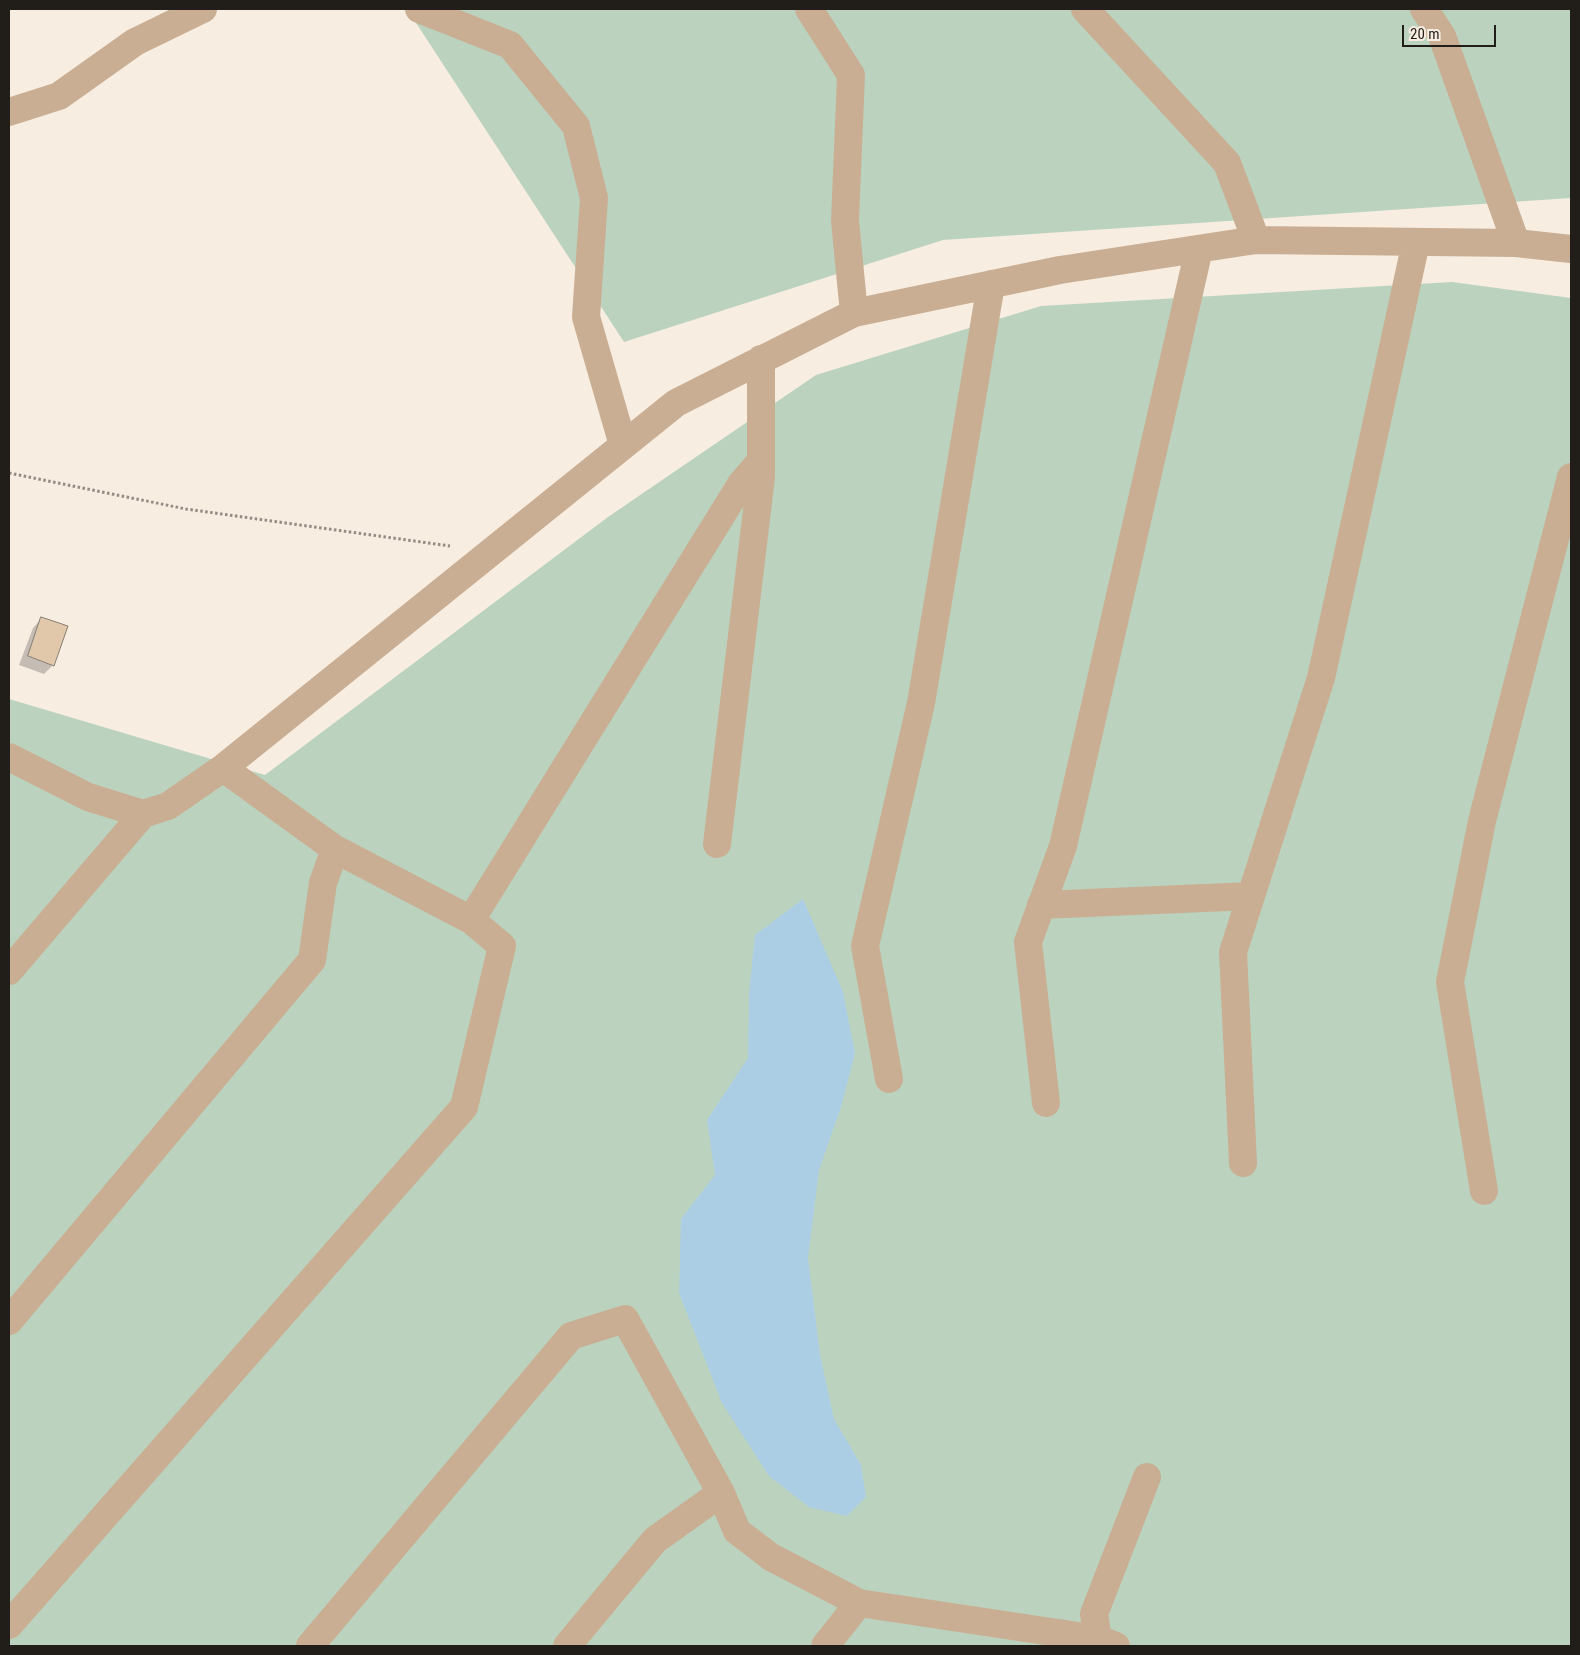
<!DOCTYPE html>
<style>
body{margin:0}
#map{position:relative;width:1580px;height:1655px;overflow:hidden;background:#f7ede1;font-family:"Roboto Condensed",sans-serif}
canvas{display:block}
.frame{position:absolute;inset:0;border:10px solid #211d19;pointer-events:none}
.scale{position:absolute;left:1402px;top:25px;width:94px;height:22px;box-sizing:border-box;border:2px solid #211d19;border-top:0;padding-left:6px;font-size:15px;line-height:18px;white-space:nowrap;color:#211d19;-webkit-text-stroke:4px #f7ede1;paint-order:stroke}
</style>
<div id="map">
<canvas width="1580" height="1655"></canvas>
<div class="frame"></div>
<div class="scale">20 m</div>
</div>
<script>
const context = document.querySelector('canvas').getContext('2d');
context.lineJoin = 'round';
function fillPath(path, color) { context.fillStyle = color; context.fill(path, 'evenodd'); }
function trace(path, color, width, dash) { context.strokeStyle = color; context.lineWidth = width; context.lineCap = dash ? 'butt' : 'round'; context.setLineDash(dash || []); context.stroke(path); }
fillPath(new Path2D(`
 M407,9H1571V198L943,240L624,342Z
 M1452,282L1571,298V1646H9V699L265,775L608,517L816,375L1041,306Z`), '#bbd3be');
fillPath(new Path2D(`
 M803,899L843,992L855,1053L841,1107L819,1170L808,1258L820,1355L834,1419L861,1465L866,1497L847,1516L809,1507L769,1476L722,1403L679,1293L681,1219L715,1175L707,1120L748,1058L749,993L755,935Z`), '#accee5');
fillPath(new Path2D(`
 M42,618L53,665L44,674L19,665L33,628Z`), '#0003');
const building = new Path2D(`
 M41,617L68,626L54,666L28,656Z`);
fillPath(building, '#e2c8ab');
trace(building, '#877e73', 1);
trace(new Path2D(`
 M9,473L186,509L450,546`), '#938c84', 3, [2.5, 2.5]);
trace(new Path2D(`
 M419,9L510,45L576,126L594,198L586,317L623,445
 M809,9L851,75L845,221L854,313
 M1085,9L1227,163L1256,240
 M1424,9L1442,36L1516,243
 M9,112L59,96L135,42L203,9
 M9,757L88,797L143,814L168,806L223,768L676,403L854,313L1060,270L1256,240L1516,243L1571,249
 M717,844L761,477V359
 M1041,905L1251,896
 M471,920L741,484L761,461
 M9,971L143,814
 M889,1079L865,946L921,703L991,284
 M1046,1103L1028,942L1063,846L1199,249
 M1243,1163L1233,952L1321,678L1416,242
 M1484,1191L1450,982L1482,821L1571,477
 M9,1321L312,960L323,883L335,849L223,768
 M9,1625L464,1107L502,946L471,920L335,849
 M310,1646L571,1336L625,1319L721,1493L737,1531L771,1557L859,1603L1098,1639L1116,1646
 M567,1646L655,1540L721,1493
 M825,1646L859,1603
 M1092,1646L1098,1639L1094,1614L1147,1477`), '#c9ae93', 28);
</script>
